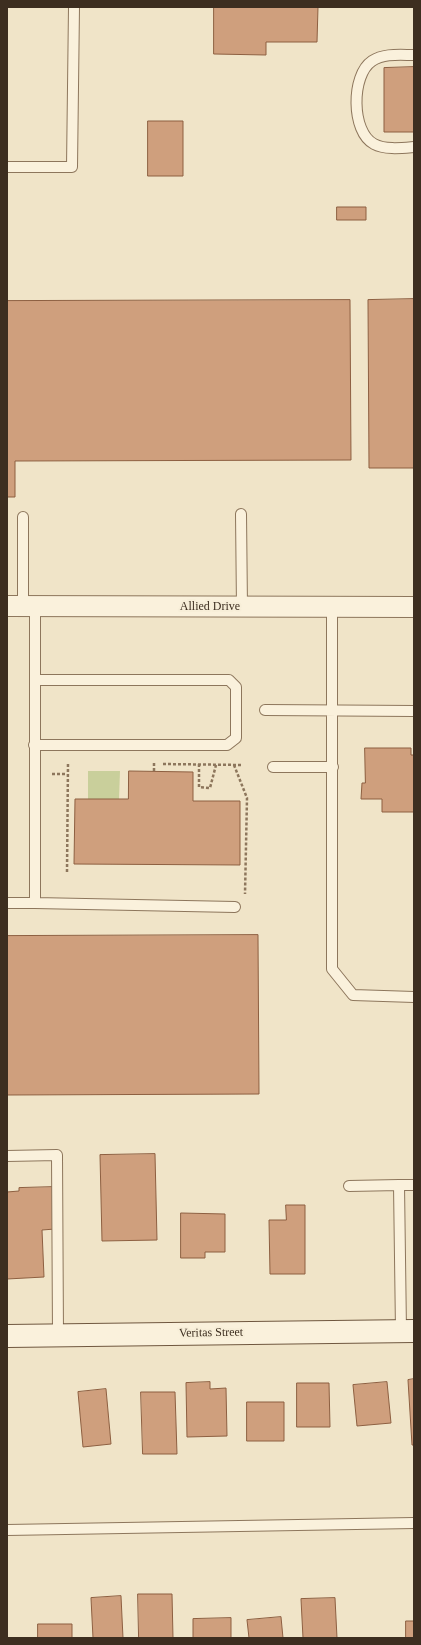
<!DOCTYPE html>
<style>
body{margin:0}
#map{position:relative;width:421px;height:1645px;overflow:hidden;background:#f0e4c8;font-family:Georgia,serif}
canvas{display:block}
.frame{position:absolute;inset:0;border:8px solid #3d2e20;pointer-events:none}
</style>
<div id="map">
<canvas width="421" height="1645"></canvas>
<div class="frame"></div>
</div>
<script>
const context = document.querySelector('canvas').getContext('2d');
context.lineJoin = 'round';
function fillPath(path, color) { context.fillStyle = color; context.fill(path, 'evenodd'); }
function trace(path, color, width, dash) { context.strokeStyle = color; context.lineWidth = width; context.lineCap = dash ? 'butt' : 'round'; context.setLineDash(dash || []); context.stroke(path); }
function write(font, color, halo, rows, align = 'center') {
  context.font = font + ' Georgia,serif'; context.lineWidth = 4; context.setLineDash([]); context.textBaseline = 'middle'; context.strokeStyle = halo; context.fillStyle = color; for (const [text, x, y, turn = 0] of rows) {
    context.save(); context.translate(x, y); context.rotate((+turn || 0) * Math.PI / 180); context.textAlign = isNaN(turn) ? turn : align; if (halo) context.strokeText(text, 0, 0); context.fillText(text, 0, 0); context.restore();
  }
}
fillPath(new Path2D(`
 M88,771H120L119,799H88Z`), '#c9cf9b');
const building = new Path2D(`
 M214,7H318L317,42H266V55L214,54Z
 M414,67V132H384V68Z
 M148,121H183V176H148Z
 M337,207H366V220H337Z
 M414,299V468H369L368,300Z
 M350,300L351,460L15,461V497H7V301Z
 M365,748H411V755H414V812H382V799H361L362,783H365Z
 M129,771L193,772V801H240V865L74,864L75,799H128Z
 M258,935L259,1094L7,1095V936Z
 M155,1154L157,1240L102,1241L100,1155Z
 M54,1187L55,1229L42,1230L44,1277L7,1279V1192L19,1191V1188Z
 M286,1205H305V1274H270L269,1220H286Z
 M181,1213L225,1214V1252H205V1258H181Z
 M414,1379V1445H412L408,1380Z
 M210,1382V1389L226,1388L227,1436L187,1437L186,1383Z
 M387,1382L391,1423L357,1426L353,1385Z
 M297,1383H329L330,1427H297Z
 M106,1389L111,1444L83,1447L78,1392Z
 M141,1392H175L177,1454H143Z
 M247,1402H284V1441H247Z
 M138,1594H172L173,1638H139Z
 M121,1596L123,1638H93L91,1598Z
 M335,1598L337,1638H303L301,1599Z
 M281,1617L283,1638H249L247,1620Z
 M231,1618V1638H193V1619Z
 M406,1621H414V1638H406Z
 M38,1624H72V1638H38Z`);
fillPath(building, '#cf9f7d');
trace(building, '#8d5f41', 1);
const lane = new Path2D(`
 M414,55C400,55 384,53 372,61C351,75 351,132 374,144C385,150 402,148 414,147
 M7,167H72L74,7
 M241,514L242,608
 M23,606V517
 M35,606V903L235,907
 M332,607V969L353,995L414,997
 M265,710L414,711
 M34,745H227L236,738V687L229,680H35
 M273,767H333
 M7,903H35
 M7,1156L57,1155L58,1335
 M349,1186L399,1185
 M401,1331L399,1185H414
 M7,1530L414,1523`);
const street = new Path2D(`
 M7,606L414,607`);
const secondary = new Path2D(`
 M7,1336L414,1331`);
trace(lane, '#8d765c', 12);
trace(street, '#8d765c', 22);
trace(secondary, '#6f573f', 24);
trace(new Path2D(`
 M163,764L241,765
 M199,764V787L210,788L216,765
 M234,765L247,798L245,894
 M154,771V762
 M52,774H67
 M67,872L68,763`), '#8d765c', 2.5, [3, 2]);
trace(lane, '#faf1dc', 10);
trace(street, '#faf1dc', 20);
trace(secondary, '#faf1dc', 22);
write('12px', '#3d2e20', '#f7eed8', [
 ["Allied Drive",210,607],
 ["Veritas Street",211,1333,-1]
]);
</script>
